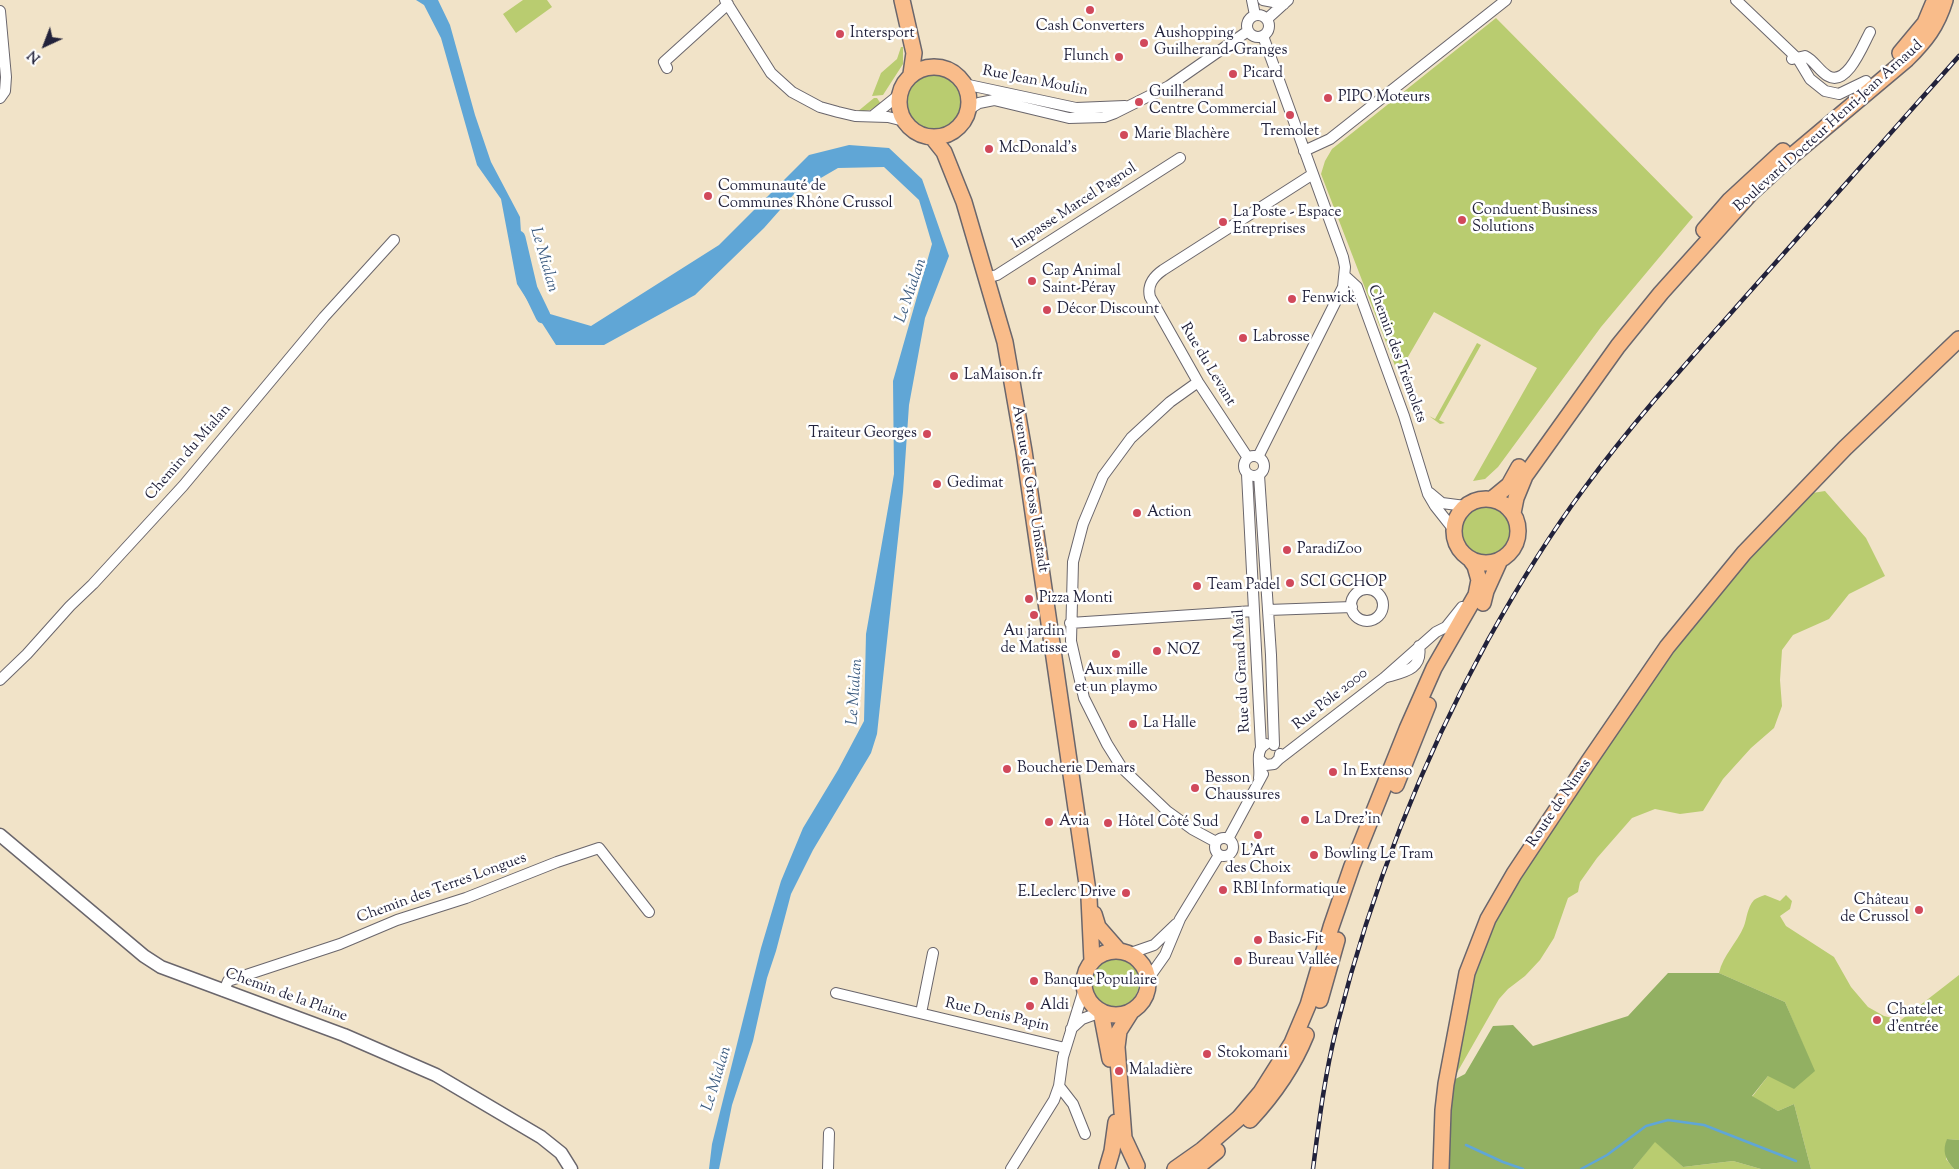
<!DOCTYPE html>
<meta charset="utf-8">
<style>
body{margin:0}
#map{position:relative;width:1959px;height:1169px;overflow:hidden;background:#f1e3c8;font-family:"Sorts Mill Goudy",serif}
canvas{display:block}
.north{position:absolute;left:20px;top:20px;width:50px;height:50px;-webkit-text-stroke:4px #fff;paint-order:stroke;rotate:223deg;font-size:14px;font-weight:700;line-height:20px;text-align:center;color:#22223b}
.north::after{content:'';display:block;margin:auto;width:18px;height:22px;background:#22223b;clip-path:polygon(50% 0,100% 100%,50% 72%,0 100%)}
</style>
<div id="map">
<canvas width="1959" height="1169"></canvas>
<div class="north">N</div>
</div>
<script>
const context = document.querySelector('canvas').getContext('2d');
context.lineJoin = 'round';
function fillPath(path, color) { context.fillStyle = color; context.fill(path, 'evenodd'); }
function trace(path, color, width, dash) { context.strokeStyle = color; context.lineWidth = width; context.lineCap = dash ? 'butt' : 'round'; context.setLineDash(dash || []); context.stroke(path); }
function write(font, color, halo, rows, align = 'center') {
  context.font = font + ' "Sorts Mill Goudy",serif'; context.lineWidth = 5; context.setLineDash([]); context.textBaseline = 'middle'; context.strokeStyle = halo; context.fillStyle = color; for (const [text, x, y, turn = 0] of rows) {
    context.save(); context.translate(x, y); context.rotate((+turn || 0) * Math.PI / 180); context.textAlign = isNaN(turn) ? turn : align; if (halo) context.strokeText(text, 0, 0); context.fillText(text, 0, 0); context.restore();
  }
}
fillPath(new Path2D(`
 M523,0H547L552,7L516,33L503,14Z
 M1496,18L1693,217L1601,327L1498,467L1485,479L1473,481L1537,368L1434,312L1405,362L1397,371L1321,174L1325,161L1332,149Z
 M901,47H903V64L883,95L872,96L881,73L897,59Z
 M905 101a29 29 0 1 1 58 0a29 29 0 1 1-58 0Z
 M874,98H877L881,104L870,110L857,112Z
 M1477,343L1481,345L1439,420L1445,423L1440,424L1429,416L1435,419Z
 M1825,491L1866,538L1885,576L1849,594L1829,619L1793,635L1782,650L1780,680L1782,706L1774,728L1751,748L1723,779L1703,811L1680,814L1655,809L1632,818L1597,858L1580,882L1578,892L1568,898L1554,938L1540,960L1525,976L1508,989L1499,999L1454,1078L1453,1040L1488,919L1667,647L1800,495Z
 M1461 532a25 25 0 1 1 50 0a25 25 0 1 1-50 0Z
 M1765,895L1780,901L1786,895L1792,901L1790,909L1780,916L1786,926L1834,957L1851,987L1868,1007L1884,1016L1901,1020L1959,975V1140L1947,1139L1946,1159L1954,1169H1811L1794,1104L1778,1111L1752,1097L1768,1076L1814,1071L1785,1002L1719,973C1723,955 1737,943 1744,926C1747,918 1747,908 1754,900C1757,898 1761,896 1765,895Z
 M1110,957C1119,956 1127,958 1133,966C1154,994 1114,1027 1096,996C1087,981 1095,964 1110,957Z
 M1655,1141L1683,1167L1733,1161L1761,1169H1633Z`), '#b9cc70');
fillPath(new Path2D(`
 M1668,973H1719L1785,1002L1815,1071L1794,1089L1768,1076L1752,1096L1778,1111L1794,1104L1811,1169H1761L1733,1161L1683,1167L1655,1142L1633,1169H1447L1446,1084L1465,1074L1493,1026L1513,1025L1533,1046L1628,1016Z
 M1947,1139L1959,1140V1169H1954C1945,1159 1942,1151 1947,1139Z`), '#92b062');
fillPath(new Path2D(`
 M416,0H438L450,25L475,115L491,162L520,217L523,265L532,294L550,314L591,326L719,245L809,155L849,145L889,148L922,179L949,256L925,318L909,405L903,492L877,734L871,753L813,850L791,894L776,951L767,978L753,1041L732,1105L719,1169H709L712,1144L761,948L781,881L803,828L838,770L864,721L866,634L894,474L893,381L932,244L919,200L884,167L838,168L795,193L764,228L695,295L604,345H556L517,284L501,199L477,165L441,38L424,5Z`), '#60a6d6');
trace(new Path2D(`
 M1466,1145L1503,1162L1523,1169
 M1581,1169L1607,1155L1646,1126L1668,1120L1704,1125L1796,1161`), '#60a6d6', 2.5);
trace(new Path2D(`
 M518,238L530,289L543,316`), '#60a6d6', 15);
const minor = new Path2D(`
 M725,0L771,73L792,92L820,107L838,112L855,116L888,117L904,121
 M1252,0L1255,15
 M1263,0L1284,4
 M1736,0L1798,59L1810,79L1825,91L1839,94L1866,81
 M0,11L6,77L5,91L0,98
 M1247 26a11 11 0 1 1 22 0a11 11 0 1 1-22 0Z
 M1267,19L1288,0
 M1792,59L1805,56C1814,60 1819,71 1828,76C1847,87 1863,45 1870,32
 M667,68L664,62L728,4
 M964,84L1076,108L1125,106
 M968,110L979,103L994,100L1069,118L1104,117L1115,113L1169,86L1248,31
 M874,115L899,95
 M1304,151L1330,139L1506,0
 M1345,276L1357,287L1404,416L1428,494L1435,506L1454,530
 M986,278L997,275L1180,158
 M1198,382L1170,402L1131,438L1103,476L1083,524L1073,562L1071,641L1084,698L1107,744L1122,768L1167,811L1192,829L1216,842
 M1244 466a10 10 0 1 1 20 0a10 10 0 1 1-20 0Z
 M1258,457L1343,287L1345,267L1343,257L1263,36
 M1248,458L1198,382L1150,297C1147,285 1153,277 1163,270L1313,174
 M1247,474L1261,747
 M1259,475L1271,655L1274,745
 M1430,493L1442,503L1465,506
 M1351 605a16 16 0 1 1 32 0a16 16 0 1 1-32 0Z
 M1268,610L1352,607
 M1070,623L1254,611
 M1387,677C1405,672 1423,669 1419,646
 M0,680L27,654L70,606L93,584L183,486L324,317L394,240
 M1279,759L1384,678L1436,632L1446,627L1462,607
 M1260,760L1266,765L1274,764L1279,759L1280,754
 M1259,778C1261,766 1254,750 1266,744
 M1215 847a9 9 0 1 1 18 0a9 9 0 1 1-18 0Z
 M1228,839L1263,774
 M1128,954L1154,945L1176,924
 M1148,979L1165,955L1180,919L1219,855
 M224,991L228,981L340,944L397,920L466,898L557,862L599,848L649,912
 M836,993L1065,1048
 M921,1013L933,953
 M1071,1029L1082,1019L1101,1012
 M1059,1086L1073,1104L1085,1134
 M828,1169L829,1133
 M1011,1169L1054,1100L1059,1086L1063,1057L1084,989`);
const tertiary = new Path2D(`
 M0,835L144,956L161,967L344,1035L436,1075L541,1137L561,1153L571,1169`);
const primary = new Path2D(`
 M902,0L914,53L911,74
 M1900,53L1925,23L1933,4
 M899 102a35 35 0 1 1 70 0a35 35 0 1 1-70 0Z
 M932,137L944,152L964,202L1005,342L1024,451L1089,898L1092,961
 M1704,230L1730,200L1783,151
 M1492,499L1509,485L1519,467
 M1454 531a32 32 0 1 1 64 0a32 32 0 1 1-64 0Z
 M1513,513L1516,498L1525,476L1618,346L1661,293L1750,194L1788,159L1907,59C1926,40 1937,26 1945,0
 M1483,603L1486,591L1500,560
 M1396,785L1428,705
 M1094,914L1098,927L1119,951
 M1084 983a32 32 0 1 1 64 0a32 32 0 1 1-64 0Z
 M1320,1000L1337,940
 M1101,1012L1110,1059
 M1131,1012L1119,1031L1117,1047L1124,1138L1137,1166
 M1250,1120C1274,1094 1293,1067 1306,1035
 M1107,1168L1112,1151L1116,1122
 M1175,1169L1202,1150L1239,1118L1261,1092L1292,1043L1308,1005L1331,927L1352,866L1407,729L1434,668L1476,595L1479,580L1475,566L1470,559
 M1195,1169L1217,1151
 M1441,1169L1443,1110L1446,1084L1467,973L1488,919L1514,874L1589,761L1667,647L1744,553L1845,448L1959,339`);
trace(minor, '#6a666c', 12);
trace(tertiary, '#6a666c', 15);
trace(primary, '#6a666c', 18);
trace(minor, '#fff', 10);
trace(tertiary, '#fff', 12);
trace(primary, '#f9bc8a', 15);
const rail = new Path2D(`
 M1313,1169C1319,1121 1325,1073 1337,1026C1371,891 1421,762 1488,640C1517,588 1548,537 1583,490C1638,415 1701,347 1762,278C1828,204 1893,130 1959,56`);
trace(rail, '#22223b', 4.5);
trace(rail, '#fff', 2.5, [8]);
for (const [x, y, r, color] of [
 [1090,10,5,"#d1495b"],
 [840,34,5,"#d1495b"],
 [1144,43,5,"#d1495b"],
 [1119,57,5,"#d1495b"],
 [1233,74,5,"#d1495b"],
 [1328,98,5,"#d1495b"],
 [1139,102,5,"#d1495b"],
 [1290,115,5,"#d1495b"],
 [1124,135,5,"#d1495b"],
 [989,149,5,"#d1495b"],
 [708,196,5,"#d1495b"],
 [1462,220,5,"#d1495b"],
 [1223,222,5,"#d1495b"],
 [1032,281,5,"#d1495b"],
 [1292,299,5,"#d1495b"],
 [1047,310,5,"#d1495b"],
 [1243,338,5,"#d1495b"],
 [954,376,5,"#d1495b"],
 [927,434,5,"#d1495b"],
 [937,484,5,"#d1495b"],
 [1137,513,5,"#d1495b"],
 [1287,550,5,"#d1495b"],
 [1290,583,5,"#d1495b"],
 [1197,586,5,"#d1495b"],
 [1029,599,5,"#d1495b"],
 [1034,615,5,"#d1495b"],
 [1157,651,5,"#d1495b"],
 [1116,654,5,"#d1495b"],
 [1133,724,5,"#d1495b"],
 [1007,769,5,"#d1495b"],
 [1333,772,5,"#d1495b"],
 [1195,788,5,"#d1495b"],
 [1305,820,5,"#d1495b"],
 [1049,822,5,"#d1495b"],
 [1108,823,5,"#d1495b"],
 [1258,835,5,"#d1495b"],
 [1314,855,5,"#d1495b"],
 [1223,890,5,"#d1495b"],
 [1126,893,5,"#d1495b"],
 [1919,910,5,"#d1495b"],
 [1258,940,5,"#d1495b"],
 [1238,961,5,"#d1495b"],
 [1034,981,5,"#d1495b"],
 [1030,1006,5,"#d1495b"],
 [1877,1020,5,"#d1495b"],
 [1207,1054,5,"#d1495b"],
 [1119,1071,5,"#d1495b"]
]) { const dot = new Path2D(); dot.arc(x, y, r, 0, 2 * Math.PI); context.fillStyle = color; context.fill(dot); trace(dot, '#fff', 2); }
write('15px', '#22223b', '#fff', [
 ["Cash Converters",1090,27,"center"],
 ["Intersport",850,34],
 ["Aushopping",1154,34],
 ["Guilherand-Granges",1154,51],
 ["Flunch",1109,57,"right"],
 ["Picard",1243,74],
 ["Guilherand",1149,93],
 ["Centre Commercial",1149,110],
 ["PIPO Moteurs",1338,98],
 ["Tremolet",1290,132,"center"],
 ["Marie Blachère",1134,135],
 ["McDonald's",999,149],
 ["Communauté de",718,187],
 ["Communes Rhône Crussol",718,204],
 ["Conduent Business",1472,211],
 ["Solutions",1472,228],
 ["La Poste - Espace",1233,213],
 ["Entreprises",1233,230],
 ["Cap Animal",1042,272],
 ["Saint-Péray",1042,289],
 ["Fenwick",1302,299],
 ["Décor Discount",1057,310],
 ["Labrosse",1253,338],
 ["LaMaison.fr",964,376],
 ["Traiteur Georges",917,434,"right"],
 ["Gedimat",947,484],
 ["Action",1147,513],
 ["ParadiZoo",1297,550],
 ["SCI GCHOP",1300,583],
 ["Team Padel",1207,586],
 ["Pizza Monti",1039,599],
 ["Au jardin",1034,632,"center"],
 ["de Matisse",1034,649,"center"],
 ["NOZ",1167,651],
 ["Aux mille",1116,671,"center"],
 ["et un playmo",1116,688,"center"],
 ["La Halle",1143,724],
 ["Boucherie Demars",1017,769],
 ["In Extenso",1343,772],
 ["Besson",1205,779],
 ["Chaussures",1205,796],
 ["La Drez'in",1315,820],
 ["Avia",1059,822],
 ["Hôtel Côté Sud",1118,823],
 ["L'Art",1258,852,"center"],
 ["des Choix",1258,869,"center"],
 ["Bowling Le Tram",1324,855],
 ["RBI Informatique",1233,890],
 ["E.Leclerc Drive",1116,893,"right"],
 ["Château",1909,901,"right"],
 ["de Crussol",1909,918,"right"],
 ["Basic-Fit",1268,940],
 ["Bureau Vallée",1248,961],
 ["Banque Populaire",1044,981],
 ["Aldi",1040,1006],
 ["Chatelet",1887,1011],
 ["d'entrée",1887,1028],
 ["Stokomani",1217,1054],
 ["Maladière",1129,1071]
], 'left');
write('15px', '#22223b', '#fff', [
 ["Rue Jean Moulin",1035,82,11],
 ["Boulevard Docteur Henri-Jean Arnaud",1829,127,-42],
 ["Impasse Marcel Pagnol",1075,207,-33],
 ["Chemin des Trémolets",1396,354,70],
 ["Rue du Levant",1207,365,59],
 ["Chemin du Mialan",189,453,-49],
 ["Avenue de Gross Umstadt",1029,489,81],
 ["Rue du Grand Mail",1243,671,-93],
 ["Rue Pôle 2000",1331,700,-38],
 ["Route de Nîmes",1560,804,-56],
 ["Chemin des Terres Longues",442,889,-20],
 ["Chemin de la Plaine",286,996,20],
 ["Rue Denis Papin",997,1016,13]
]);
write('italic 16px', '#3e5d81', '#fff', [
 ["Le Mialan",543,260,74],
 ["Le Mialan",912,291,-71],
 ["Le Mialan",856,692,-86],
 ["Le Mialan",718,1079,-73]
]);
</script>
